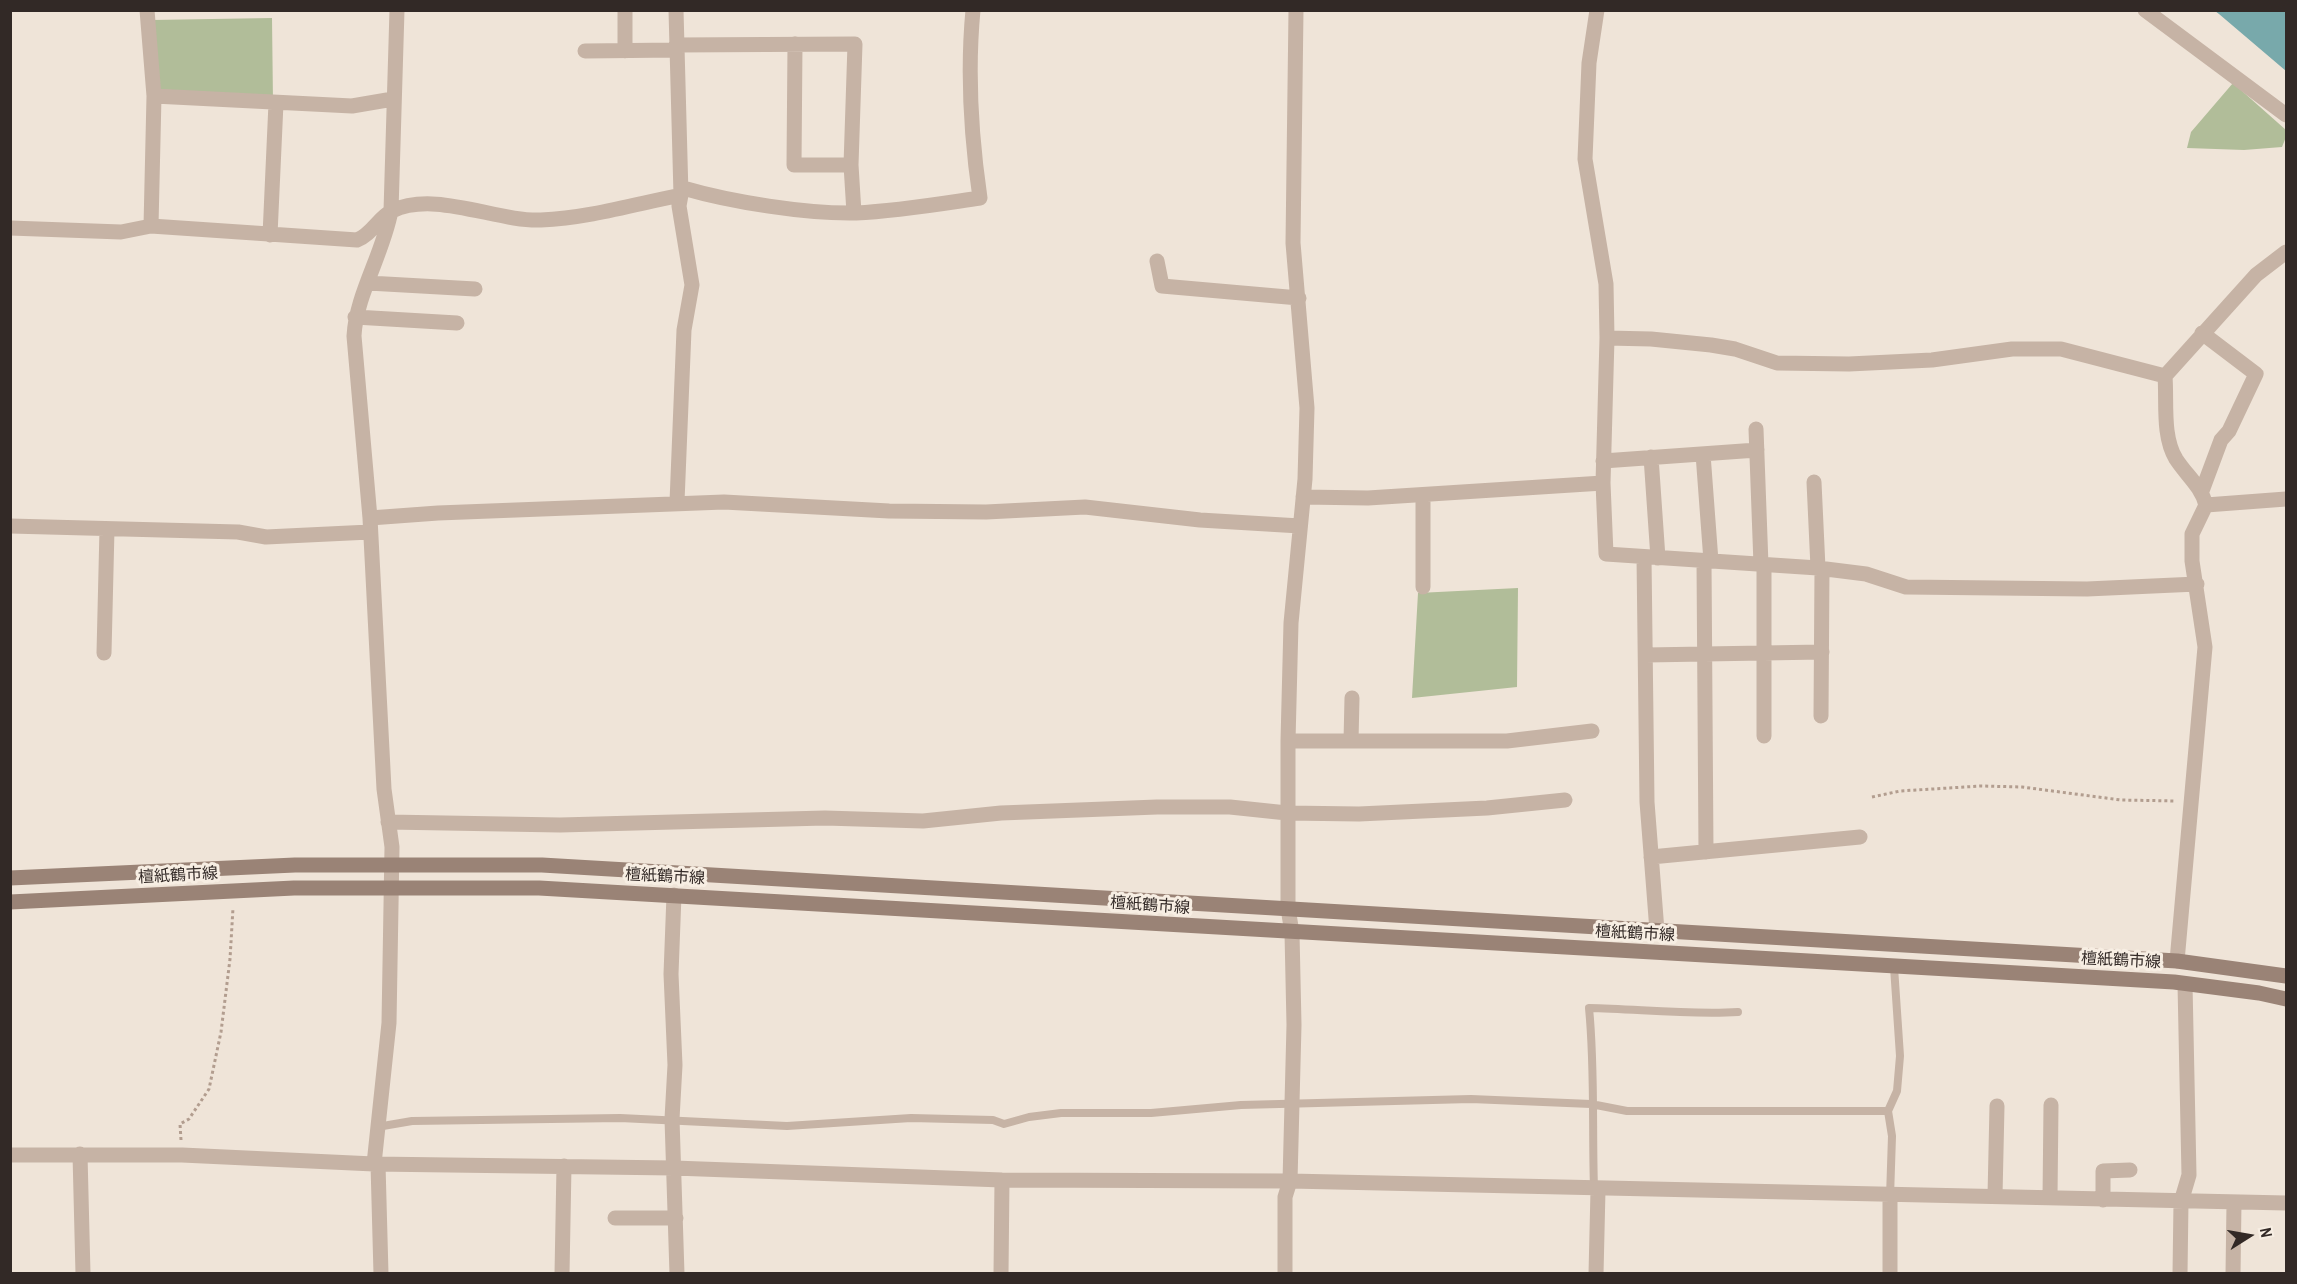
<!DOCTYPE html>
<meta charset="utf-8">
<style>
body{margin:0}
#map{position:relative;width:2297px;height:1284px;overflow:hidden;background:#efe4d8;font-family:"Archivo Narrow",sans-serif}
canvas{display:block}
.frame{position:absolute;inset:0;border:12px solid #322926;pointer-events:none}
.north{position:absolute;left:2219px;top:1206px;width:60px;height:60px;-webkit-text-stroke:4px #f7eee3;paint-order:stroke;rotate:79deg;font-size:16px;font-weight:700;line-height:24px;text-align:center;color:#322926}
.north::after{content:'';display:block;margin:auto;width:21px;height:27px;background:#322926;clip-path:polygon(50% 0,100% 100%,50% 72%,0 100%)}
</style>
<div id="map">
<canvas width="2297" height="1284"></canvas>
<div class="frame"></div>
<div class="north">N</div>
</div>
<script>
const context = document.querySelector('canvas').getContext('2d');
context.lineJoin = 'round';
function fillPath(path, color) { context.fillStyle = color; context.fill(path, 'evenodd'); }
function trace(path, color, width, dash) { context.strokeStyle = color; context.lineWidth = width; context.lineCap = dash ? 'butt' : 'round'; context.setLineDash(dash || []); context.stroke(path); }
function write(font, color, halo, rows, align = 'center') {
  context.font = font + ' "Archivo Narrow","Noto Sans JP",sans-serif'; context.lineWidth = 6; context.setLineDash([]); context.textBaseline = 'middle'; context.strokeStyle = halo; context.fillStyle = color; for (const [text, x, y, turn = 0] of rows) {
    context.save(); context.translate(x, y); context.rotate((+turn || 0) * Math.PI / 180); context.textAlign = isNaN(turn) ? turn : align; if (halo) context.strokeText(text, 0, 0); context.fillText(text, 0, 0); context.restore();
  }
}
fillPath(new Path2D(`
 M272,18L273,103L162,94L157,88L152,20Z
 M2233,83L2286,130V137L2282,147L2244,150L2187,148L2191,132Z
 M1518,588L1517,687L1412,698L1418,593Z`), '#b1bd99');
fillPath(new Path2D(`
 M2215,11H2286V71L2219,14Z`), '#78a9ab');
trace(new Path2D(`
 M1872,797L1900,791L1981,786L2022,787L2121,800L2176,801
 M181,1140L180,1124L189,1119L209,1089L221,1032L230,959L233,908`), '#b29d8f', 3, [3, 3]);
trace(new Path2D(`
 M377,1127L412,1121L620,1118L787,1126L911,1118L993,1120L1004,1124L1029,1117L1061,1113H1151L1241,1105L1471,1099L1591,1104L1627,1111H1888
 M1594,1188C1592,1128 1595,1068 1589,1008C1638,1009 1689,1015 1738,1012
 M1890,1197L1892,1136L1888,1111L1897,1091L1900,1056L1894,967`), '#c6b3a5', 8);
trace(new Path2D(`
 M147,10L154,96L352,106L393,99
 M625,10V51
 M2145,10L2286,115
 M795,44L794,165H851
 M676,45L855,44L851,165L854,213
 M585,51L676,50
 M683,188C731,202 806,214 856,213C898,211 939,204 980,198C971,136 967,73 973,10
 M151,226L154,96
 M10,228L121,232L151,226L357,240C372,234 378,218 392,211C435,190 497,222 541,220C588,218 636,204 681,195L676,10
 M270,235L276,103
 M1157,261L1162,286L1299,298
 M368,283L475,289
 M355,317L457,323
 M2202,333L2256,374L2229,431L2221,440L2202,491
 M1607,338L1651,339L1711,345L1735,349L1777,363L1849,364L1932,360L2012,349H2061L2165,376
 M1756,429L1761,565
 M1703,454L1711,561
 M1651,457L1658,558
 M1603,461L1757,450
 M1814,482L1818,568
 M1603,483L1606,554L1818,568L1866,574L1906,587L2087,589L2197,584
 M1303,497L1368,498L1603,483L1607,338L1606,284L1585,159L1589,63L1597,10
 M677,502L684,330L692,285L679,206L681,195
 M2206,505L2286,499
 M370,518L438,513L724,502L889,511L986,512L1085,507L1200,520L1300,526
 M10,526L238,532L266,537L370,532
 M1644,557L1647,802L1657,931
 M1704,561L1706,852
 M1764,565V736
 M1423,587V495
 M104,653L107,529
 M1646,655L1822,652
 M1821,716L1822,569
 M1288,741H1507L1592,731
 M1351,741L1352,698
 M388,822L560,825L825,818L923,821L1001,813L1157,807H1230L1287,813L1359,814L1487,808L1565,800
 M1651,857L1860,837
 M674,895L671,974L675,1065L672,1119L677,1274
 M2177,961L2205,647L2192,561V534L2206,505C2201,486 2187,476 2176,459C2162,436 2167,402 2165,376L2256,275L2286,252
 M80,1154L83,1274
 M10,1155H182L374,1164L674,1168L1002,1180L1290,1181L2286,1203
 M374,1164L389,1023L392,847L384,789L370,518L354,336C356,295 383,254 391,211L397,10
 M378,1164L381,1274
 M1995,1196L1997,1106
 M2050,1198L2051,1105
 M2103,1200V1171L2130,1170
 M615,1218H676
 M562,1274L564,1166
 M1001,1274L1002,1180
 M1285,1274V1197L1290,1181L1294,1025L1292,933L1288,908V741L1291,623L1305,479L1307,408L1293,243L1296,10
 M1596,1274L1598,1190
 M1890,1274V1197
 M2180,1274L2181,1202L2189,1175L2185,984
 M2233,1274L2234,1203`), '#c6b3a5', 15);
trace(new Path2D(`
 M10,878L295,865H542L2177,961L2286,976
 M10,902L294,888H539L2174,982L2259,993L2286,999`), '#9a8376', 15);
write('16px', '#322926', '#f7eee3', [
 ["檀紙鶴市線",178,876,-3],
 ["檀紙鶴市線",665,877,3],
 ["檀紙鶴市線",1150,906,4],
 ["檀紙鶴市線",1635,934,3],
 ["檀紙鶴市線",2121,961,3]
]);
</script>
